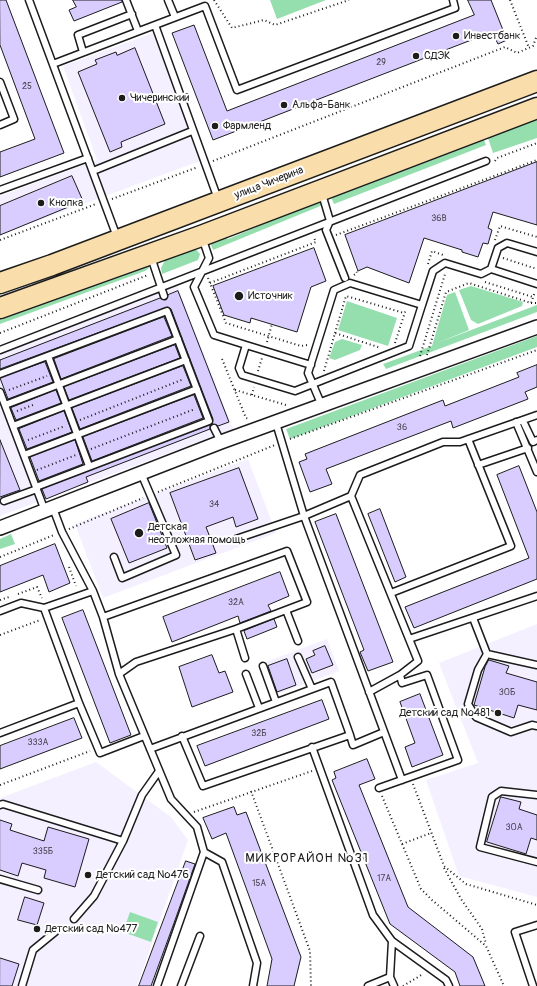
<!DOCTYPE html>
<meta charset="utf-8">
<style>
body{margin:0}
canvas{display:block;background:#fff}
</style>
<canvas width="537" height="986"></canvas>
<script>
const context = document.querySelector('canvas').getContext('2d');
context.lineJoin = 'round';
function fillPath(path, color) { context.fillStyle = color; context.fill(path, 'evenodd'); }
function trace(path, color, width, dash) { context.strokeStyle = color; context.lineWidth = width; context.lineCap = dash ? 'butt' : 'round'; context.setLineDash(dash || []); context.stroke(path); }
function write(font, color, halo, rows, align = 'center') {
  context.font = font + ' Pangolin,sans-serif'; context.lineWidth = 4; context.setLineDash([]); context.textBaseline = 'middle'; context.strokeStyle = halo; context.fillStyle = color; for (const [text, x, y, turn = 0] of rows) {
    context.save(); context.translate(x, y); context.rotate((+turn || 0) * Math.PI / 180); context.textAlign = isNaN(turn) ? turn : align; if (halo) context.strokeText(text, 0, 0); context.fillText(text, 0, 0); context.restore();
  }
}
fillPath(new Path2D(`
 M153,33L200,161L0,235V196L97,160L63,66Z
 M176,282L233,429L0,516V348Z
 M248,459L276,533L103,598L75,524Z
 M537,624V897L459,876L426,780L478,763L439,663Z
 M327,639L339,671L272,696L260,664Z
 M96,762L171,817L188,840L137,986H0V798Z`), '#f4f0ff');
fillPath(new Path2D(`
 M270,0H326L277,19Z
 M537,113V138L493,153L486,132Z
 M484,140L486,145L334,204L331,197L341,192L342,194Z
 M320,200L322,205L318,207L213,250L211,245L212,240L225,237L228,239Z
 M195,248L200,254L198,260L162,274L161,268L165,260Z
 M148,265L149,268L145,271L0,324V314Z
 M471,286L523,302L522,306L478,324L471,320L459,290Z
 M455,292L469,330L437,343L537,305V312L386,369L383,364L432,346L447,295Z
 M347,301L397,318L388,346L338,330Z
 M537,336V347L290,439L286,429Z
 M342,339L362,345L360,350L335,360L329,358L335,342Z
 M11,534L15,544L0,549V539Z
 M130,912L158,922L151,942L123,932Z`), '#95dfaf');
const building = new Path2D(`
 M0,0H6L64,153L0,177V152L35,139L0,45Z
 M73,0H122V2L74,21L69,10L76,7Z
 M468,0H491L507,40L498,44L492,32L213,140L172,33L194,25L227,111L474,15Z
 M135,48L165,124L121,142L122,147L110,152L78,72L97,64L95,60L116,52L117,55Z
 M537,162V225L493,212L488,228L492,230L488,244L483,243L478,257L462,252V250L424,238L409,283L367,267L358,271L345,235Z
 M72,176L83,201L0,235V206Z
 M314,248L326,281L311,287L297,332L251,318L250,323L224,315L213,286Z
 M178,291L229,422L218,426L212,424L213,419L201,388L171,309L168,307L0,369V360L160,298L166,300L168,295Z
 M164,317L172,336L61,379L54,359Z
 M175,345L180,358L69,400L64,387Z
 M45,362L53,382L8,399L0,378Z
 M537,365V387L525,392L528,399L453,428L451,421L326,469L332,484L310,492L299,462L307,459L305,454L443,400L445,406L519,377L517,373Z
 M183,366L191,386L80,429L72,408Z
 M56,390L61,403L16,420L11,408Z
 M194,395L203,418L92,461L83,437Z
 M64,411L72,432L27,449L19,429Z
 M210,425V429L86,477L88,482L46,499L42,489Z
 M0,440L20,490L0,497Z
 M75,440L83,464L39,481L30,457Z
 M519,466L537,512V579L414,628L405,607L529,558L497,475Z
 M239,468L258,519L236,527L233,517L206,527L216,553L195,560L170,493Z
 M149,503L167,548L129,563L111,519Z
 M380,509L406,577L395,582L368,514Z
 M336,514L393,662L368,671L360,652L364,650L315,522Z
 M55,544L70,583L49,592L43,575L0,592V566Z
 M280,572L289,596L268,605L271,611L240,623L238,616L172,642L163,617Z
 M83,610L131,735L110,743L62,618Z
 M274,619L277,627L247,639L244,631Z
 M325,646L333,665L312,673L306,659L315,655L313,651Z
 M212,655L219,673L225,671L233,692L192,707L179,667Z
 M287,659L296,685L277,692L268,666Z
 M489,660L509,666L506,673L537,682V710L518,705L514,718L474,705L485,667Z
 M420,694L443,755L412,767L405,747L415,743L400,702Z
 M322,700L329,719L205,766L197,746Z
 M74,718L82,738L0,769V746Z
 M367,759L375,779L359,785L408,907L473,957L485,986H460L455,972L390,924L332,780L336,778L334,772Z
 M501,797L521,802L519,809L537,815V840L531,838L526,854L487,842Z
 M234,807L237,815L246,812L301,957L294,986H267L272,959L226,833L212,839L203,818Z
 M0,820L12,824L10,830L44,841L48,827L89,839L75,887L44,878L46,870L22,863L18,876L0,870Z
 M186,861L195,864L174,923L151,986H139Z
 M25,897L44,903L37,925L18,920Z
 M0,958L19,964L12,986H0Z`);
fillPath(building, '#d9ccfe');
trace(building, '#1c1c1c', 1);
const service = new Path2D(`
 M29,0L117,237
 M126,0L138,31
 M168,0L175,17
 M83,52L78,35L132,14
 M53,64L155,25
 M0,82L14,119L0,125
 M93,171L192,131
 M0,190L88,158
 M322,194L330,221L326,230L345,278
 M218,199L155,25L205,6L237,90L455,8L453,0
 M202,237L209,258L194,287L214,335L246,345
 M151,257L164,296
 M491,269L537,284
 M0,350L486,161
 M48,356L89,466
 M311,365L246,345L239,368L242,375L295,391L409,346L422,305
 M0,374L167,311L209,421L36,487
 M0,392L45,511
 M5,405L178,339
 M322,406L308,373L334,290L350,283L422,305L433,271L445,263L481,274L491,269L498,248L507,243L537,252
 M523,421L533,442L537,440
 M516,422L537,472
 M276,423L304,516L402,780
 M13,426L186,360
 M214,428L221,442
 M24,455L197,389
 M478,465L528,448
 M351,496L418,661L400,675L369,692
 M4,501L37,489
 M53,508L62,532L93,591L103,617L119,674L171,799L197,827L204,852L222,862L257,963L253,986
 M236,539L304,516L351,496L360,475L443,442H460L537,415
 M114,557L122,578L176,555L141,473
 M391,593L511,546L468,439
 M44,608L79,703L100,753L144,736
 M286,610L298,641
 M0,611L21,603L44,608L93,591
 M103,617L287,551L307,602L236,629L136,662L119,674
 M473,618L487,654
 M236,629L245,658
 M409,639L537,596
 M487,654L478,670L468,704L476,717L511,732L532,725L537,726
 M487,654L537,665
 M298,657L312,689
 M263,666L276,702
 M246,674L259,708
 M0,733L79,703
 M182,736L203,786L350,735L353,745L384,732
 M312,747L373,915L392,941L446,980L449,986
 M150,749L331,682L350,735
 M379,788L458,760L427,675L402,683L400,675
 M537,795L501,791L492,797L480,847L537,862
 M0,805L3,804L123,841L142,795L159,771
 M0,879L38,890
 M74,919L94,896L123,841
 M392,941L390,977L394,986
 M22,986L33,950L55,932
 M157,986L204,852
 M181,986L200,936
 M368,986L390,977
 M533,986L515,932L537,925`);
const minor = new Path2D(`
 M0,528L221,442L537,327`);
const primary = new Path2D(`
 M0,283L52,265L537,81
 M0,308L201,236L537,108`);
trace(service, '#1c1c1c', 9);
trace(minor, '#1c1c1c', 16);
trace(primary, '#1c1c1c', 23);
trace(new Path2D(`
 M214,0L232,28L264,20L275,25L349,0
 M510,0L529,48
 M213,161L505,47L517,53L533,46L537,35
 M495,161L497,158L537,143
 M112,199L198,167
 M336,235L537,160
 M0,240L96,204
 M495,240L500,226L537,237
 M503,258L537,269
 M428,264L432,251L443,255
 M354,275L357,273L356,269
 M208,278L226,323L301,346L307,345
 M485,282L533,297
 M210,283L316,242L314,238
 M531,303H537
 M0,333L148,275
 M335,333L346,296L404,313
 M267,342L272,324
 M395,343L406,309
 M427,355L446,292L469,283L531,303L535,292
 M420,356L445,274
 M222,359L246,418L249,419
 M258,371L262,358
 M324,371L335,333L381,348
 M9,390L47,376
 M235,390L286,405
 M252,395L254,387
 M17,411L33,405
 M80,420L184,379
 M290,439L537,350
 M28,440L65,426
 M91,449L195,409
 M37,470L76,455
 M158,492L275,445
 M69,529L143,498
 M0,557L54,535
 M69,567L76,586
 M18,594L37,587L42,598
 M0,600L9,597
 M0,635L40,620
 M413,784L444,866L466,884L537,905
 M0,785L90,751
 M251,791L310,951L311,986
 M382,796L421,889L432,900L486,946L504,986
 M194,812L312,771
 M402,844L431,833
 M444,868L461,899L482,929L486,944
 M403,986L423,974`), '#1c1c1c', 2, [1, 3]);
trace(service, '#fff', 6);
trace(minor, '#fff', 13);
trace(primary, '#f9deab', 20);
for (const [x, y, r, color] of [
 [456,36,4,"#1c1c1c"],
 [416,56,4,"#1c1c1c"],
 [122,98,4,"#1c1c1c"],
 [284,105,4,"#1c1c1c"],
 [215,126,4,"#1c1c1c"],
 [41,203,4,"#1c1c1c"],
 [239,296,5,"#1c1c1c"],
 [139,533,5,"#1c1c1c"],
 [498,713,4,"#1c1c1c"],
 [88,875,4,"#1c1c1c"],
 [37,929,4,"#1c1c1c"]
]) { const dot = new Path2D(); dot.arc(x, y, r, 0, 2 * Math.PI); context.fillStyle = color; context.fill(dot); trace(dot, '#fff', 1.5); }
write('9px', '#4b4854', null, [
 ["29",381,63],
 ["25",27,87],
 ["36В",439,219],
 ["36",402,428],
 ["34",214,505],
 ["32А",236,603],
 ["30Б",507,693],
 ["32Б",259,734],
 ["333А",38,743],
 ["30А",514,828],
 ["335Б",43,852],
 ["17А",384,879],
 ["15А",259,884]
]);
write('11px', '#1c1c1c', '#fff', [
 ["Инвестбанк",464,36],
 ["СДЭК",424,56],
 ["Чичеринский",130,98],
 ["Альфа-Банк",292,105],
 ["Фармленд",223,126],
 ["Кнопка",49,203],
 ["Источник",248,296],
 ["Детская",148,527],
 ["неотложная помощь",148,540],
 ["Детский сад №481",490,713,"right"],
 ["Детский сад №476",96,875],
 ["Детский сад №477",45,929]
], 'left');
write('11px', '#1c1c1c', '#fff', [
 ["улица Чичерина",269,183,-21]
]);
context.letterSpacing = '1px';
write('13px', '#1c1c1c', '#fff', [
 ["МИКРОРАЙОН №31",307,859]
]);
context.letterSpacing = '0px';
</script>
